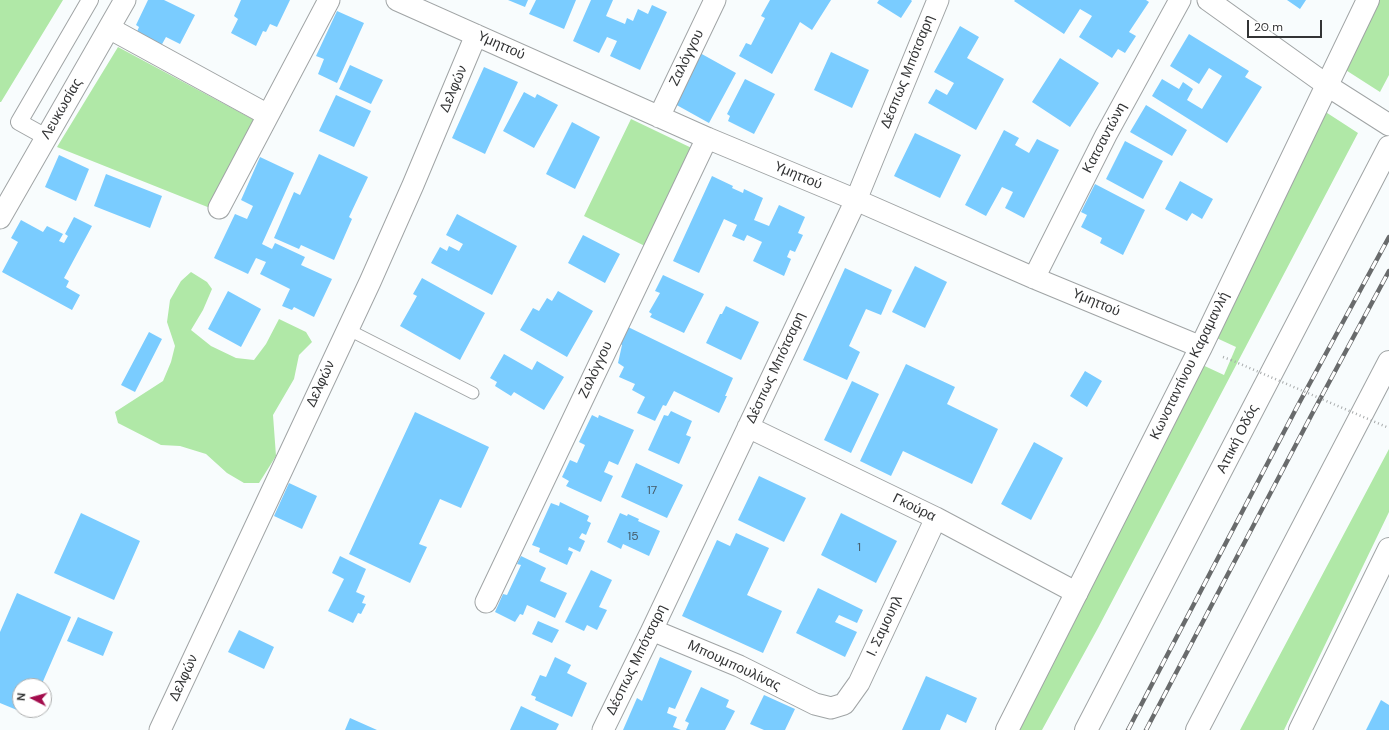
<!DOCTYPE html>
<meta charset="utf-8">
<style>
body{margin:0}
#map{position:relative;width:1389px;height:730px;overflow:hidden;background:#f8fcfd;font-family:"DM Sans",sans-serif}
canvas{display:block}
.north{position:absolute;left:12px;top:678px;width:40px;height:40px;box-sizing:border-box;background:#fff;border:1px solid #adaeae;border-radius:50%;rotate:276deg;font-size:11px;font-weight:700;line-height:16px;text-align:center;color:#333435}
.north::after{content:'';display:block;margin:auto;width:14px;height:18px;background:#a30c4c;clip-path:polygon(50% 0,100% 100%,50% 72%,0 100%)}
.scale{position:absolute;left:1247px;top:20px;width:75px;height:18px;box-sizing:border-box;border:2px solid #333435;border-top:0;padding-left:5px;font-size:12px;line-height:14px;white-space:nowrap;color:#333435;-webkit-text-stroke:3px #fff;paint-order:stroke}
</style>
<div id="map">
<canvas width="1389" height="730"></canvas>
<div class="north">N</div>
<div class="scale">20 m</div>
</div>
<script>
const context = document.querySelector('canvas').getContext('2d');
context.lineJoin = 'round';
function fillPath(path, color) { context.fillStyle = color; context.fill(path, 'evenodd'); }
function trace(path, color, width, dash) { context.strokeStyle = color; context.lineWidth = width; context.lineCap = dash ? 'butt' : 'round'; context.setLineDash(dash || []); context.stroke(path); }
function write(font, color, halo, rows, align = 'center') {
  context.font = font + ' "DM Sans",sans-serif'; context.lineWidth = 3; context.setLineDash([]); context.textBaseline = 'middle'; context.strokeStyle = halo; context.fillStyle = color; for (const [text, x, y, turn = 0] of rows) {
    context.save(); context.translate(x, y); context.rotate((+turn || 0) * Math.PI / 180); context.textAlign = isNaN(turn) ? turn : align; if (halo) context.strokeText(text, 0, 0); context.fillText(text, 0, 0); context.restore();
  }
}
fillPath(new Path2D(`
 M0,0H63L1,102H0Z
 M1375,0H1389V75L1380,92L1341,67Z
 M118,47L256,121L210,208L57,147Z
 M1321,109L1358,133L1098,628L1042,730H1011L1196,362L1224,375L1236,347L1210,335Z
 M631,119L700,152L653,250L584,216Z
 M191,272L207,282L212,289L203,310L191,330L211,346L236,358L254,360L266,344L279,319L306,332L312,342L299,355L294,379L273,415L276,456L259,483H244L227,473L206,454L180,446L161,445L118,423L115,412L163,381L171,362L175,346L167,322L170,300L181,281Z
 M1389,449V512L1284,730H1240Z`), '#b0e8a7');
fillPath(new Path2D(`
 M148,0H164L195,15L180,44L166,37L161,46L136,34L139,27L136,25Z
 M241,0H290L277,27L270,24L266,32L263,31L256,46L231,33L238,19L234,16Z
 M508,0H528L525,7Z
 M536,0H576L564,29L529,14Z
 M591,0H613L606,16L625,24L627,18L633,21L638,9L648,14L652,5L667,12L640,70L610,56L617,41L607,37L599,53L573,41Z
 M770,0H831L812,30L800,22L772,74L739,56L746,43L751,45L765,18L761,16Z
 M879,0H911L912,1L901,18L877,3Z
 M1015,0H1146L1149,2L1129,32L1136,36L1125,53L1118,49L1112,58L1079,37L1092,16L1080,9L1064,34L1014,1Z
 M1287,0H1306L1300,9Z
 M337,11L364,23L337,83L318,74L324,59L316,56Z
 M960,26L979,37L967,58L1004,79L976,130L928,103L936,89L947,95L954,83L934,72Z
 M1189,34L1249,71L1245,77L1262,87L1227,143L1152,96L1162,79L1179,89L1183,82L1193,89L1187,100L1202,109L1222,76L1209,68L1199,84L1170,66Z
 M831,52L869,70L852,108L814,90Z
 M700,53L736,73L709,123L673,103Z
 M1060,58L1099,83L1070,127L1032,102Z
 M350,65L383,80L371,104L339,89Z
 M484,67L518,82L485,154L452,138Z
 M745,79L775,94L754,134L728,121L730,116L727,114Z
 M524,92L535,98L537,94L558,105L534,148L503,131Z
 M336,95L371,111L354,147L319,131Z
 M1146,105L1187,130L1172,156L1130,132Z
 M572,122L600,137L575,189L546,174Z
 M1004,130L1019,138L1015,145L1029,153L1037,139L1059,150L1024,218L1005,208L1013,192L1002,187L986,216L965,205Z
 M915,133L961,155L940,198L894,176Z
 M1125,141L1163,161L1143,199L1106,179Z
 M319,154L368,177L349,217L352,219L334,260L301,245L299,249L274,238L294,192L300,195Z
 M59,155L89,169L76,201L45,187Z
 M260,157L294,173L262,244L272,249L275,243L305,257L301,265L332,279L314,317L294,307L292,310L282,306L290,289L260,274L266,262L256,258L248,274L214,258L235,214L247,219L253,206L241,200Z
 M106,174L162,196L150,228L94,206Z
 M712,176L733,186L732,188L743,193L744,189L763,198L754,220L769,226L779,205L805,217L798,233L803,235L795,252L790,250L787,257L791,259L784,276L753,261L762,242L747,235L744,241L732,236L737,225L724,219L699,273L673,261Z
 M1180,181L1213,199L1202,219L1192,213L1187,221L1165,209Z
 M1095,184L1145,210L1123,255L1100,243L1102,238L1081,227L1087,215L1081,212Z
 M457,214L517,246L492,295L431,263L440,247L447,251L449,246L459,251L463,244L446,235Z
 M74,217L92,226L64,278L69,281L66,287L80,295L72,310L2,272L18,242L11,238L21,220L43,232L47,226L63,234L59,241L64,243L68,236L65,234Z
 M583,235L620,254L605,283L568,263Z
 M915,266L947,282L925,328L892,312Z
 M845,268L892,290L881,315L866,309L849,346L860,352L847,380L803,360Z
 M663,275L704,294L684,333L650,317L652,314L649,312L660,293L655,291Z
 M422,278L485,313L460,360L400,326L417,296L413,294Z
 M228,291L261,309L241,347L208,329Z
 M558,291L593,311L567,357L520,330L533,308L539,311L547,298L552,301Z
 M726,306L759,322L741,360L706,343L720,314H722Z
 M626,326L733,378L725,396H727L719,413L674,391L666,406L663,405L655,421L637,413L645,397L632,390L635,384L619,377L624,367L618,363L622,345L618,343Z
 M149,332L162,339L135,392L121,385Z
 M504,354L532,370L537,361L564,377L544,410L514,392L511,396L495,386L497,382L490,378Z
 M906,364L955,387L947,404L998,429L972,484L903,451L891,476L860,461Z
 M1085,371L1102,381L1087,407L1070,396Z
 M852,381L879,394L851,453L824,440Z
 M671,411L692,421L686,435L691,437L679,464L648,450L664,415L668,416Z
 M415,412L489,447L461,508L440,499L419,544L427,547L410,583L349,554Z
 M592,415L598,418L599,415L634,430L618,465L609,461L604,472L613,476L601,502L566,486L569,481L562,477L570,460L577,463L585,445L579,442Z
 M1034,442L1063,458L1031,520L1001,504Z
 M636,463L683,485L667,518L621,497Z
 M759,476L806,498L784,542L738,520Z
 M289,483L317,496L302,529L274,516Z
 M560,502L589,516L587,521L591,523L586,535L582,533L579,538L585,541L580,552L569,547L568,550L573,552L567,565L539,552L540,548L532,545L551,503L559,506Z
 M81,513L140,541L114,600L54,573Z
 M620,513L627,516L628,514L639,519L638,521L660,531L649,556L623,544L621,549L607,542Z
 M841,513L897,541L876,583L821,555Z
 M736,533L769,548L747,595L782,611L763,653L682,616L717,540L730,546Z
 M340,556L366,569L356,592L365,596L362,603L366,604L361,614L358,613L353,623L328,611L344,579L332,573Z
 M521,556L546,568L540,581L567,593L555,618L527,605L523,615L520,614L515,622L495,612L503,594L507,595L521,565L517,564Z
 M591,570L612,580L599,607L607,610L597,630L587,625L584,631L565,622Z
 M818,588L863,610L857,623L839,615L835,622L857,632L845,657L796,633Z
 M17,593L71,617L41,686H20V710H31L29,715L0,703V632Z
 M78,617L113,632L103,656L67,641Z
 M538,621L559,630L552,643L532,634Z
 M239,630L274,647L264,669L228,652Z
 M555,657L571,665L567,673L587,683L572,717L535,700L536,697L531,695L540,675L546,677Z
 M660,657L692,671L675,709L669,707L667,713L677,717L673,727L681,730H623L637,698L642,701Z
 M926,676L977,698L966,723L947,714L940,730H902Z
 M701,687L729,700L726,707L735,711L725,730H686L689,723L685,721Z
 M764,695L795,709L785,730H764L750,724Z
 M1381,700L1389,705V730H1366Z
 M521,706L559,724L556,730H510Z
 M350,718L377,730H345Z`), '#7accff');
const service = new Path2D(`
 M347,329L473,393`);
const pedestrian = new Path2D(`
 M46,137L19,122L90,0`);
const minor = new Path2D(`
 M397,0L707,138L856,200L1034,278L1201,347
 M1208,0L1331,88L1389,125
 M109,28L268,115
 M659,117L715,0
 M219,208L329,0
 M0,218L125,0
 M1034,278L1106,135L1180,0
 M748,427L936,518L1077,593
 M486,602L707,138
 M652,630L739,666L815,704L831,708L844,704L859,683L936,518
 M160,730L370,282L413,185L476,35
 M603,730L652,630L856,200L938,0`);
const tertiary = new Path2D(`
 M1007,730L1201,347L1368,0
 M1300,730L1389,549`);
const motorway = new Path2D(`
 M1086,730L1389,147
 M1197,730L1389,362`);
trace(service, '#a0a4a5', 13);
trace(pedestrian, '#a0a4a5', 18);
trace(minor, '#a0a4a5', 23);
trace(tertiary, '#a0a4a5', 24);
trace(motorway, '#a0a4a5', 24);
trace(new Path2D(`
 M1223,357L1231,360`), '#a8abac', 2.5, [1, 3]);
trace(service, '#fff', 11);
trace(pedestrian, '#fff', 16);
trace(minor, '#fff', 21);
trace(tertiary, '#fff', 22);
trace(motorway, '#fff', 22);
const rail = new Path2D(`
 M1128,730L1297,407L1389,237
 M1146,730L1312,414L1389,271`);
trace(rail, '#696b6c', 4.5);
trace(rail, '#fff', 3, [9]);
trace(new Path2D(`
 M1231,360L1389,428`), '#a8abac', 2.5, [1, 3]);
write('12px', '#455a68', null, [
 ["17",652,491],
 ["15",633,537],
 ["1",859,548]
]);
write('14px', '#333435', '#fff', [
 ["Υμηττού",501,46,24],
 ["Ζαλόγγου",687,58,-64],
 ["Δέσπως Μπότσαρη",908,72,-68],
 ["Δελφών",454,89,-67],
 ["Λευκωσίας",62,109,-60],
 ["Κατσαντώνη",1105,138,-62],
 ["Υμηττού",798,176,23],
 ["Υμηττού",1096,303,23],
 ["Κωνσταντίνου Καραμανλή",1190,366,-64],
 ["Δέσπως Μπότσαρη",776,368,-65],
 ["Ζαλόγγου",596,370,-65],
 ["Δελφών",321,384,-65],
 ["Αττική Οδός",1238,439,-63],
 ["Γκούρα",914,508,26],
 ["Ι. Σαμουηλ",885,626,-65],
 ["Δέσπως Μπότσαρη",637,660,-64],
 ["Μπουμπουλίνας",734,666,25],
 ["Δελφών",184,678,-65]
]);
</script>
